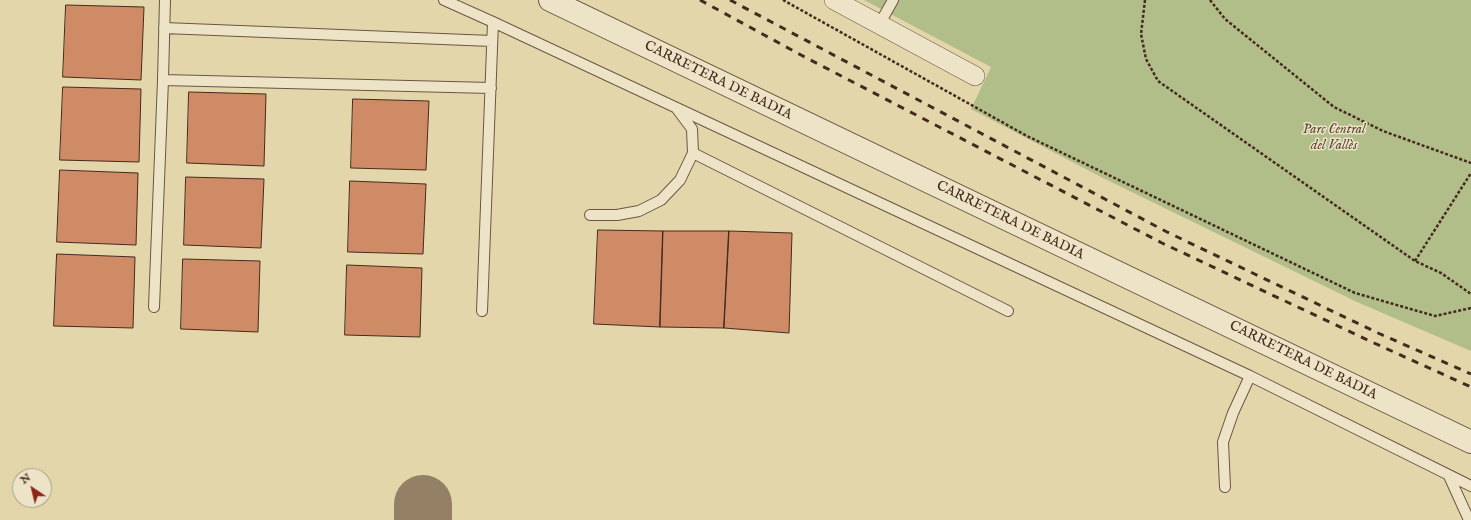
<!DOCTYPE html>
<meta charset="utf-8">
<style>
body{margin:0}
#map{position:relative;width:1471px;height:520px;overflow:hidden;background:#e3d6aa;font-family:"IM FELL English",serif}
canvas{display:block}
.north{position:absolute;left:12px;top:468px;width:40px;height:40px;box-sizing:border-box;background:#ede4c8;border:1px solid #aa9a84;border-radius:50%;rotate:325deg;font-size:11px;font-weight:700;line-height:16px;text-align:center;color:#462a1e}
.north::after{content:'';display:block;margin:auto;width:14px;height:18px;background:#8f2418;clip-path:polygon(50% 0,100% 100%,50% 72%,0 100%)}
</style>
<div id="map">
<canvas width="1471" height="520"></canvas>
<div class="north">N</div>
</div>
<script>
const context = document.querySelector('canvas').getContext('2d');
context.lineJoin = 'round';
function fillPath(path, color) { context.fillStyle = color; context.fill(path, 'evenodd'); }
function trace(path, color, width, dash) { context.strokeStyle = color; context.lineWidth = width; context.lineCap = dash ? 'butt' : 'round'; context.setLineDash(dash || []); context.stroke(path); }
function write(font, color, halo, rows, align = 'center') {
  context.font = font + ' "IM FELL English",serif'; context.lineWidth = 3; context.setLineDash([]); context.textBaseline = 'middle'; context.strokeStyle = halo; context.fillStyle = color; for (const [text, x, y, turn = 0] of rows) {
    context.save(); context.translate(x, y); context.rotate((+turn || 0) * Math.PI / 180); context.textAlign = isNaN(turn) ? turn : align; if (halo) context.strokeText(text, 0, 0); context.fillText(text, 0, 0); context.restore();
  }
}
fillPath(new Path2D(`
 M864,0H1471V351L1357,302L1101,177L971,109L991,67Z`), '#b1be8a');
trace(new Path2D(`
 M423,520V504`), '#948064', 58);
const building = new Path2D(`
 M66,5L144,7L141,80L63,77Z
 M63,87L141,89L139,162L60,160Z
 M189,92L266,94L264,166L187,163Z
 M353,99L429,101L426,170L351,168Z
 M60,170L138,173L136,245L57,242Z
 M186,177L264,179L261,248L184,245Z
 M350,181L426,184L423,254L348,252Z
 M598,230L663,231L660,327L594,324Z
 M663,231H729L724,328L660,327Z
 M729,231L792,233L789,333L724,328Z
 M57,254L135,257L133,328L54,326Z
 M183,259L260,261L258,332L181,329Z
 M347,265L422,268L420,337L345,335Z`);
fillPath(building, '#cf8b65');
trace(building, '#462a1e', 1);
const service = new Path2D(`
 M444,0L493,22L1250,376L1471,486
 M879,25L893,0
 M164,28L492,41
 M163,80L491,88
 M693,153L1008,311
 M590,215H617L639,211L661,200L680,180L693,153L692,129L677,109
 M154,307L163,80L165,0
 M482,311L493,22
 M1449,476L1469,520
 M1225,487L1223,442L1233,413L1250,376`);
const minor = new Path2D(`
 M834,0L975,76`);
const tertiary = new Path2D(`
 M550,0L1471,442`);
trace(service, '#6d5541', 12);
trace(minor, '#6d5541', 20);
trace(tertiary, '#6d5541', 24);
trace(new Path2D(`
 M783,0L1027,136L1355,293L1435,316L1471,308
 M1145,0L1141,34L1146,59L1158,81L1415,261L1441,273L1471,294
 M1210,0L1225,19L1334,107L1383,131L1471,163
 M1415,261L1471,173`), '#462a1e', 2.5, [3, 2]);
trace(service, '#ede4c8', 10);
trace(minor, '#ede4c8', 19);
trace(tertiary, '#ede4c8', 22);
trace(new Path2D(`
 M700,0L801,55L1162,243L1374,343L1471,387
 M730,0L1167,232L1378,333L1471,374`), '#462a1e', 3, [7, 7]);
write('14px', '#462a1e', '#ede4c8', [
 ["CARRETERA DE BADIA",718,81,26],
 ["CARRETERA DE BADIA",1010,221,26],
 ["CARRETERA DE BADIA",1303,361,26]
]);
write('italic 14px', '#5b4834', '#ede4c8', [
 ["Parc Central",1334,130],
 ["del Vallès",1334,146]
]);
</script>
